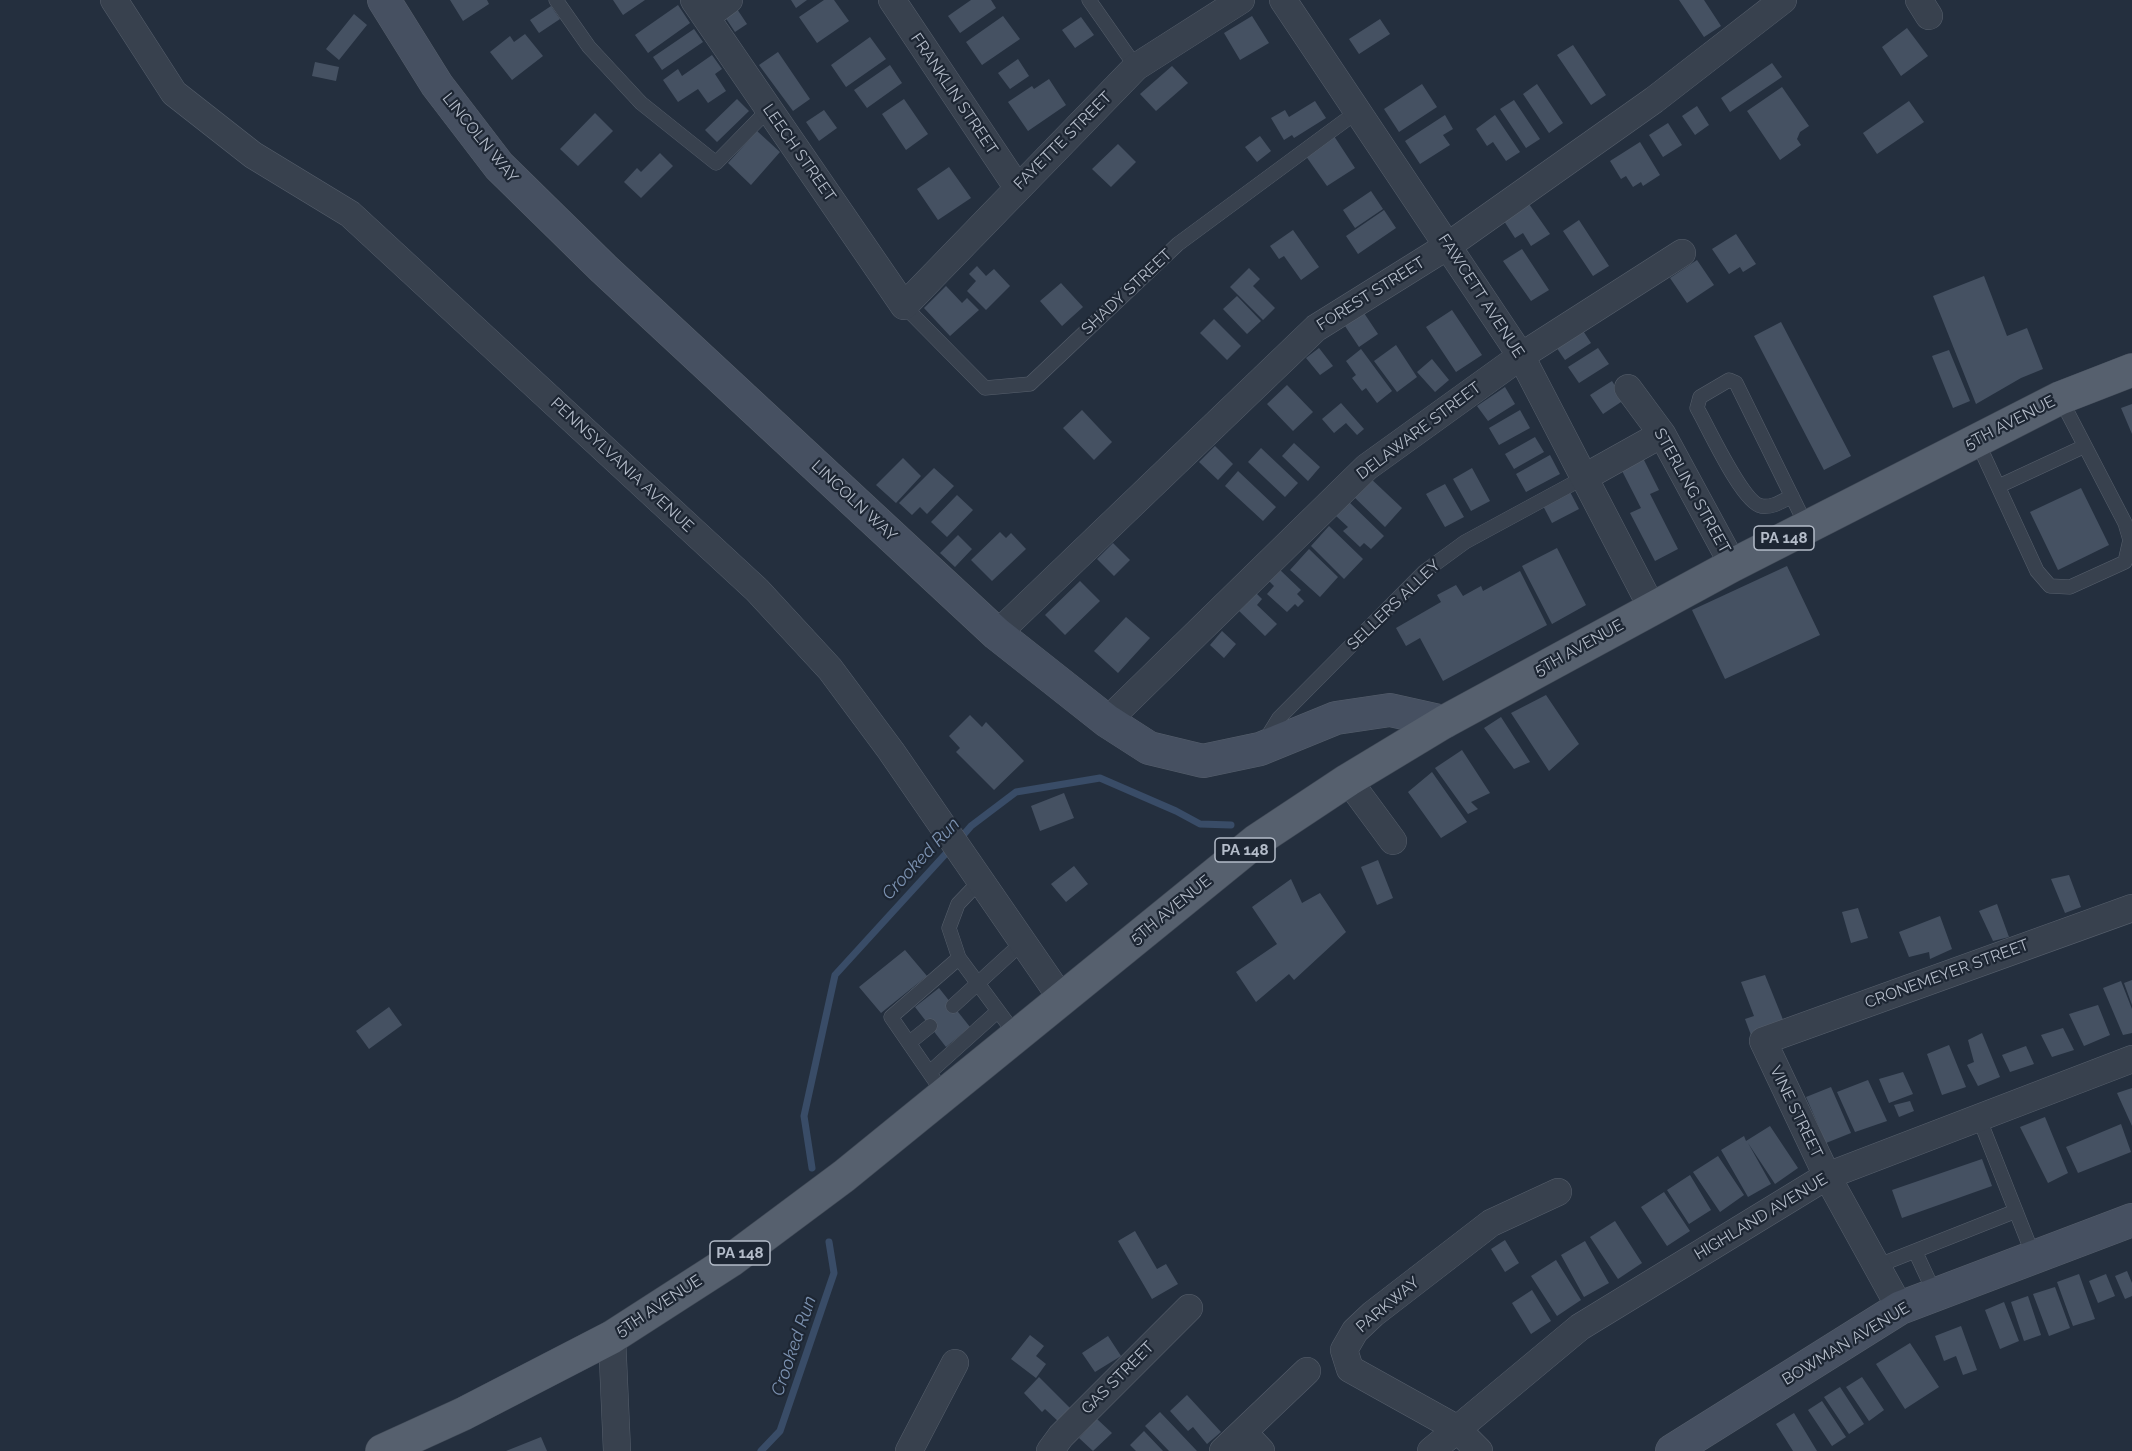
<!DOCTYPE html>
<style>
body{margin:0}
canvas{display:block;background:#242f3e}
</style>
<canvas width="2132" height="1451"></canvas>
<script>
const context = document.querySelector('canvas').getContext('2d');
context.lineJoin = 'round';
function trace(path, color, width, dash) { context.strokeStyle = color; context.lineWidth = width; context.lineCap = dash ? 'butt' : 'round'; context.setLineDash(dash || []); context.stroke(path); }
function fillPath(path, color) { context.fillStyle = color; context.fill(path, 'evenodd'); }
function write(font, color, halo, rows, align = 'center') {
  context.font = font + ' Raleway,sans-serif'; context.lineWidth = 4.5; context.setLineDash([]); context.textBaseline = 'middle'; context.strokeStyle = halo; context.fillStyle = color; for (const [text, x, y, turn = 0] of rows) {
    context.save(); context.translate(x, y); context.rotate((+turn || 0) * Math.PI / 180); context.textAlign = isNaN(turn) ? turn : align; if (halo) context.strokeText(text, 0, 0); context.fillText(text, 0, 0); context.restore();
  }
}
trace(new Path2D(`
 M959,840L971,826L1016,792L1100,778L1176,811L1200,824L1231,825
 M812,1168L804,1116L835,975L951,848
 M761,1451L780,1431L834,1273L829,1242`), '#394c67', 7);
fillPath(new Path2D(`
 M450,0H487L489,4L463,21Z
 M613,0H645L623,15Z
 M791,0H807L796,8Z
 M824,0H834L849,21L817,43L799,17Z
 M971,0H991L996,8L960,33L948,16Z
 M1679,0H1704L1721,26L1704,37Z
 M678,5L690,23L648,53L635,35Z
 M551,6L560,19L539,33L530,20Z
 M737,9L747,24L735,32L725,17Z
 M354,14L367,25L339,60L326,49Z
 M1003,16L1020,39L982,65L966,42Z
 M1252,16L1269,43L1240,60L1224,33Z
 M1081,17L1094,35L1075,48L1062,30Z
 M1380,19L1390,34L1359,54L1349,39Z
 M1907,28L1928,56L1901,76L1882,47Z
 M694,29L703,42L662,70L653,57Z
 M525,34L543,56L512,80L490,52L510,36L514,42Z
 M870,37L886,59L846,87L831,65Z
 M1573,45L1606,95L1591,105L1557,55Z
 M778,52L810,99L793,111L759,65Z
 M712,55L722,69L715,74L726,91L708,103L698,89L678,102L663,80L678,69L682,76Z
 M1018,59L1029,76L1010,89L998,73Z
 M315,62L339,67L336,81L312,76Z
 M1772,63L1782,77L1730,112L1721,98Z
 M890,65L902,83L867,108L854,90Z
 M1172,66L1188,83L1156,111L1140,94Z
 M1049,79L1066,105L1028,131L1008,102L1032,86L1034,89Z
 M1422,84L1437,107L1399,132L1384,109Z
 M1537,84L1563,123L1549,133L1523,94Z
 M1782,87L1809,126L1800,132L1797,139L1801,145L1780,160L1747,111Z
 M737,99L749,111L717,142L705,130Z
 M904,99L928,134L906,150L882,114Z
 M1514,100L1540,139L1526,148L1500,109Z
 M1315,101L1326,118L1294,138L1292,135L1284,140L1271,118L1285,110L1289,117Z
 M1909,101L1924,122L1877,154L1863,133Z
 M1697,106L1709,125L1695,135L1682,116Z
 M824,110L837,128L819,141L806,122Z
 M595,113L613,131L578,166L560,149Z
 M1445,115L1453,129L1443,135L1450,145L1420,164L1405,141Z
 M1495,115L1520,152L1506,161L1493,142L1487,146L1476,129Z
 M1668,123L1682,145L1663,157L1649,135Z
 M757,131L780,152L751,185L728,163Z
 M1332,133L1355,168L1327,186L1303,152Z
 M1260,136L1271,151L1257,162L1245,147Z
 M1640,142L1660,175L1643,186L1641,182L1633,187L1626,176L1621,179L1610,161Z
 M1118,144L1136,162L1111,187L1092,169Z
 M660,153L673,166L641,198L624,182L637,168L641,172Z
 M949,167L971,198L938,220L917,189Z
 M1371,191L1383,209L1355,228L1343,210Z
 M1529,204L1550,234L1531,246L1523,233L1515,238L1504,221Z
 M1384,210L1396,228L1358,254L1346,236Z
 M1579,220L1609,266L1593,276L1563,231Z
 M1293,230L1319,267L1301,280L1284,256L1279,259L1270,246Z
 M1736,234L1756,264L1743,272L1740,267L1729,274L1712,249Z
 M1522,249L1549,290L1531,301L1503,261Z
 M1697,260L1714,285L1687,303L1670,278Z
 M977,266L986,276L994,269L1010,286L986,310L967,291L976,281L969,274Z
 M1249,268L1260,279L1253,286L1275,308L1263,320L1230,287Z
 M1984,276L2007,336L2027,328L2043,369L2021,378L1976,404L1933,296Z
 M1061,283L1083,307L1062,326L1040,301Z
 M946,286L962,303L967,298L979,310L950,336L924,308Z
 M1237,296L1261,321L1247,334L1223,309Z
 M1452,310L1482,355L1456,372L1426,327Z
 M1364,313L1378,334L1359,347L1345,326Z
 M1214,319L1241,346L1227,360L1200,333Z
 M1781,322L1851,456L1824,470L1754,336Z
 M1580,326L1591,343L1565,360L1554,344Z
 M1396,345L1417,377L1397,392L1374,361Z
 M1319,348L1333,366L1320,375L1306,358Z
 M1598,348L1609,364L1579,383L1568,367Z
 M1361,349L1392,391L1377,403L1366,388L1362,391L1352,378L1356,375L1346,361Z
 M1949,350L1970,401L1953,408L1932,356Z
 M1432,359L1449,380L1435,392L1417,372Z
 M1612,381L1624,400L1603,414L1590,395Z
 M1287,385L1313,412L1293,431L1267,404Z
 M1505,387L1515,404L1488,421L1477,406Z
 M1341,403L1364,429L1357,435L1346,423L1334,433L1322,419Z
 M2132,404V434L2121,408Z
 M1082,410L1112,442L1094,460L1063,428Z
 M1520,410L1530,428L1499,445L1489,428Z
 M1535,437L1544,452L1514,469L1505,454Z
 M1294,443L1320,467L1308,481L1282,456Z
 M1215,446L1233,464L1218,480L1199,462Z
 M1261,448L1298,483L1285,497L1248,462Z
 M1640,452L1659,490L1650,494L1678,549L1655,561L1630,513L1641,508L1618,463Z
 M1550,455L1560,474L1526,492L1516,474Z
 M903,458L921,476L896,503L876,485Z
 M934,468L954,486L927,514L920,507L912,515L899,503Z
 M1472,468L1490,501L1471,511L1453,479Z
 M1238,471L1276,507L1263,521L1225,486Z
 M1368,476L1402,508L1385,527L1351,494Z
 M1445,484L1464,517L1445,527L1426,494Z
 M1568,488L1579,509L1552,523L1541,502Z
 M2081,488L2109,545L2058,570L2030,512Z
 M957,495L973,510L947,537L931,522Z
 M1348,501L1384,536L1371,549L1364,543L1360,547L1343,531L1348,527L1335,515Z
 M1329,526L1363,559L1344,579L1311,546Z
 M1000,532L1006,538L1011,533L1026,549L992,581L971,560Z
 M958,535L972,549L955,567L940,553Z
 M1113,543L1130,560L1114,576L1097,559Z
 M1557,548L1586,605L1552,624L1522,566Z
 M1309,549L1338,577L1320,597L1290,570Z
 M1787,566L1820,635L1725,679L1692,610Z
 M1279,569L1301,590L1297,594L1304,601L1298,607L1295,604L1287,612L1267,594L1274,586L1268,580Z
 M1520,571L1547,625L1443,681L1420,638L1406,646L1396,628L1441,602L1437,595L1456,585L1463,596L1481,586L1483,591Z
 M1080,581L1100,601L1065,635L1045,615Z
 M1254,591L1262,599L1257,605L1277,624L1265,636L1237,609Z
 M1126,617L1150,638L1118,673L1094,651Z
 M1222,631L1236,644L1224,658L1210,645Z
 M1546,695L1579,744L1549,771L1511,713Z
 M970,715L982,727L986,722L1024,761L994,790L956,752L960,748L949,736Z
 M1501,717L1530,762L1514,769L1484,728Z
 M1462,750L1490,793L1471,802L1478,809L1468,814L1435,768Z
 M1432,772L1467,822L1441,838L1408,792Z
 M1064,793L1074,818L1040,831L1031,806Z
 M1378,860L1393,898L1377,905L1361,867Z
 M1074,866L1088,884L1066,902L1051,884Z
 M2069,875L2081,907L2065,913L2051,879Z
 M1291,879L1302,903L1320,893L1346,932L1294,980L1289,974L1256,1002L1236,972L1277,944L1252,907Z
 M1997,904L2009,937L1993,941L1979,911Z
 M1858,908L1868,938L1851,943L1842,912Z
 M1940,916L1952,949L1930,959L1929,952L1909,957L1899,932Z
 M905,950L927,976L881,1013L859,987Z
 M1765,975L1786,1027L1751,1035L1745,1019L1754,1016L1741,982Z
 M2132,980V1005L2124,983Z
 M2121,981L2132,1009V1033L2123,1035L2103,988Z
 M939,988L970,1027L946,1047L915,1007Z
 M2098,1005L2110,1035L2084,1046L2069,1014Z
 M389,1007L402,1025L369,1049L356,1031Z
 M2063,1028L2074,1050L2052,1057L2041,1035Z
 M1982,1033L2000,1077L1978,1086L1967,1065L1974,1062L1968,1040Z
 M1949,1045L1966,1087L1942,1095L1927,1054Z
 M2026,1046L2034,1064L2010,1072L2002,1055Z
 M1903,1072L1913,1094L1889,1103L1879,1079Z
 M1868,1080L1887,1121L1855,1132L1837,1092Z
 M1831,1087L1851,1133L1826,1143L1806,1097Z
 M2132,1088V1126L2117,1093Z
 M1910,1101L1914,1111L1899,1117L1894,1105Z
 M2045,1117L2068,1173L2048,1183L2020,1127Z
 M2121,1124L2131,1152L2078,1173L2066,1147Z
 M1770,1126L1798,1168L1775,1184L1748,1143L1771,1184L1748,1197L1721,1150L1744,1136L1746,1141Z
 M1718,1156L1744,1195L1720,1212L1693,1172Z
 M1982,1159L1992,1186L1902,1218L1892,1190Z
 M1690,1175L1711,1210L1689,1224L1667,1190Z
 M1664,1192L1690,1231L1667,1246L1641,1207Z
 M1615,1221L1642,1263L1618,1279L1590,1237Z
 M1135,1231L1157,1269L1166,1264L1178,1284L1152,1299L1118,1241Z
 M1505,1240L1519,1263L1505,1272L1491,1249Z
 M1585,1241L1609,1283L1584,1297L1561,1255Z
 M1556,1260L1581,1300L1557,1316L1531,1276Z
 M2127,1271L2132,1283V1296L2125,1299L2115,1276Z
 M2079,1274L2095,1319L2073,1326L2057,1282Z
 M2106,1274L2115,1296L2098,1303L2089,1281Z
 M2055,1287L2070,1328L2049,1336L2033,1294Z
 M1532,1290L1551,1321L1531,1334L1512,1303Z
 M2028,1296L2041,1335L2024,1341L2011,1302Z
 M2004,1302L2019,1341L2000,1349L1985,1310Z
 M1961,1326L1977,1370L1963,1375L1956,1356L1944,1361L1935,1336Z
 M1030,1335L1044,1346L1036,1356L1046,1364L1036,1378L1011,1359Z
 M1108,1336L1121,1356L1095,1372L1082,1353Z
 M1910,1343L1939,1387L1905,1409L1876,1364Z
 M1039,1377L1073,1411L1060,1423L1045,1409L1042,1412L1024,1393Z
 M1862,1377L1884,1410L1869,1421L1846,1387Z
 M1840,1387L1864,1424L1849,1434L1824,1397Z
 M1187,1395L1221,1432L1207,1444L1193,1427L1188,1431L1170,1411Z
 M1822,1401L1846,1437L1832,1446L1808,1410Z
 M1160,1412L1197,1451H1169L1145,1426Z
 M1794,1413L1817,1451H1793L1776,1424Z
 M1097,1419L1112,1433L1093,1451L1079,1438Z
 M1144,1431L1163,1451H1136L1130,1445Z
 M541,1437L547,1451H506Z`), '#455162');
const service = new Path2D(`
 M556,0L589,47L641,103L716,163L769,109
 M1089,0L1136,67
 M904,306L985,388L1030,384L1178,244L1358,111
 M1977,441L2037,571L2050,586L2070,587L2125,562L2130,540L2125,523L2060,398
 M1999,486L2085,446
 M1792,496C1782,501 1773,508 1761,506C1742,502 1708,427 1697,408L1700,397L1729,380L1736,383L1807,527
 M1266,739L1279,718L1424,572L1465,542L1585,477
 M959,958L949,928L958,904L980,881
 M953,1006L1023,942
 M909,1043L930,1026
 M930,1072L998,1011
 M944,1094L891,1017L959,958L1016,1035
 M1979,1118L2034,1257
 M1915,1251L1935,1294
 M1877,1266L2016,1211`);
const minor = new Path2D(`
 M114,0L174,93L253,155L350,214L757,590L830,669L891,751L1062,999
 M694,0L904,306L1136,67L1241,0
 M892,0L1017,187
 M1283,0L1521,356L1652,608
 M1919,0L1929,16
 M706,17L729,0
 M1628,388L1662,434L1733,565
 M1585,477L1662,434
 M997,634L1316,328L1449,245L1654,100L1783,0
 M1107,721L1367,467L1521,356L1682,253
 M1348,780L1393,841
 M1900,1308L1827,1176L1763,1041L2132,908
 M612,1337L617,1451
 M1243,1432L1261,1451
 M909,1451L955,1363
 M1050,1451L1061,1436L1189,1308
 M1223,1451L1307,1371
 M1431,1451L1580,1327L1827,1176L2132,1059
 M1479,1451L1456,1428L1350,1369L1344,1350L1355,1331L1373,1314L1491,1223L1558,1192`);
const secondary = new Path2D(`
 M384,0L437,85L499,166L604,269L997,634L1107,721L1149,748L1203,761L1260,749L1336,718L1390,710L1444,722
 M1672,1451L1900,1308L2132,1220`);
const primary = new Path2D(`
 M382,1451L463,1414L612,1337L730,1261L844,1176L1256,841L1348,780L1444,722L1733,565L2060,398L2132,370`);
trace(service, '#565f6c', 15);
trace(minor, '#565f6c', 28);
trace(secondary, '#565f6c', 34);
trace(primary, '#414a57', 34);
trace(service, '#38414e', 14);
trace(minor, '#38414e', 27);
trace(secondary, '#465061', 33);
trace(primary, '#56606e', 33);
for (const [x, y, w] of [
 [1784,538,60],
 [1245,850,60],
 [740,1253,60]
]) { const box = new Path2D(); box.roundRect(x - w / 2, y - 12, w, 24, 4.5); context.fillStyle = '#1d2633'; context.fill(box); trace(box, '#b4bcc9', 1.5); }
write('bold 15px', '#b4bcc9', null, [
 ["PA 148",1784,538],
 ["PA 148",1245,850],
 ["PA 148",740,1253]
]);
write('16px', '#b4bcc9', '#1d2633', [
 ["FRANKLIN STREET",954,94,56],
 ["LINCOLN WAY",480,138,51],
 ["FAYETTE STREET",1063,141,-45],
 ["LEECH STREET",799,153,55],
 ["SHADY STREET",1127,292,-43],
 ["FOREST STREET",1371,294,-32],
 ["FAWCETT AVENUE",1481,296,57],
 ["5TH AVENUE",2010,423,-27],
 ["DELAWARE STREET",1419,431,-37],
 ["PENNSYLVANIA AVENUE",622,465,43],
 ["STERLING STREET",1692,491,61],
 ["LINCOLN WAY",854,501,43],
 ["SELLERS ALLEY",1394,605,-44],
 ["5TH AVENUE",1579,648,-29],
 ["5TH AVENUE",1171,910,-39],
 ["CRONEMEYER STREET",1947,974,-20],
 ["VINE STREET",1796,1112,64],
 ["HIGHLAND AVENUE",1761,1217,-31],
 ["PARKWAY",1388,1305,-40],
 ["5TH AVENUE",659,1306,-33],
 ["BOWMAN AVENUE",1846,1344,-31],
 ["GAS STREET",1118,1378,-45]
]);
write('italic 18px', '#7c92b1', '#1d2633', [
 ["Crooked Run",921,859,-47],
 ["Crooked Run",794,1346,-71]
]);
</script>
